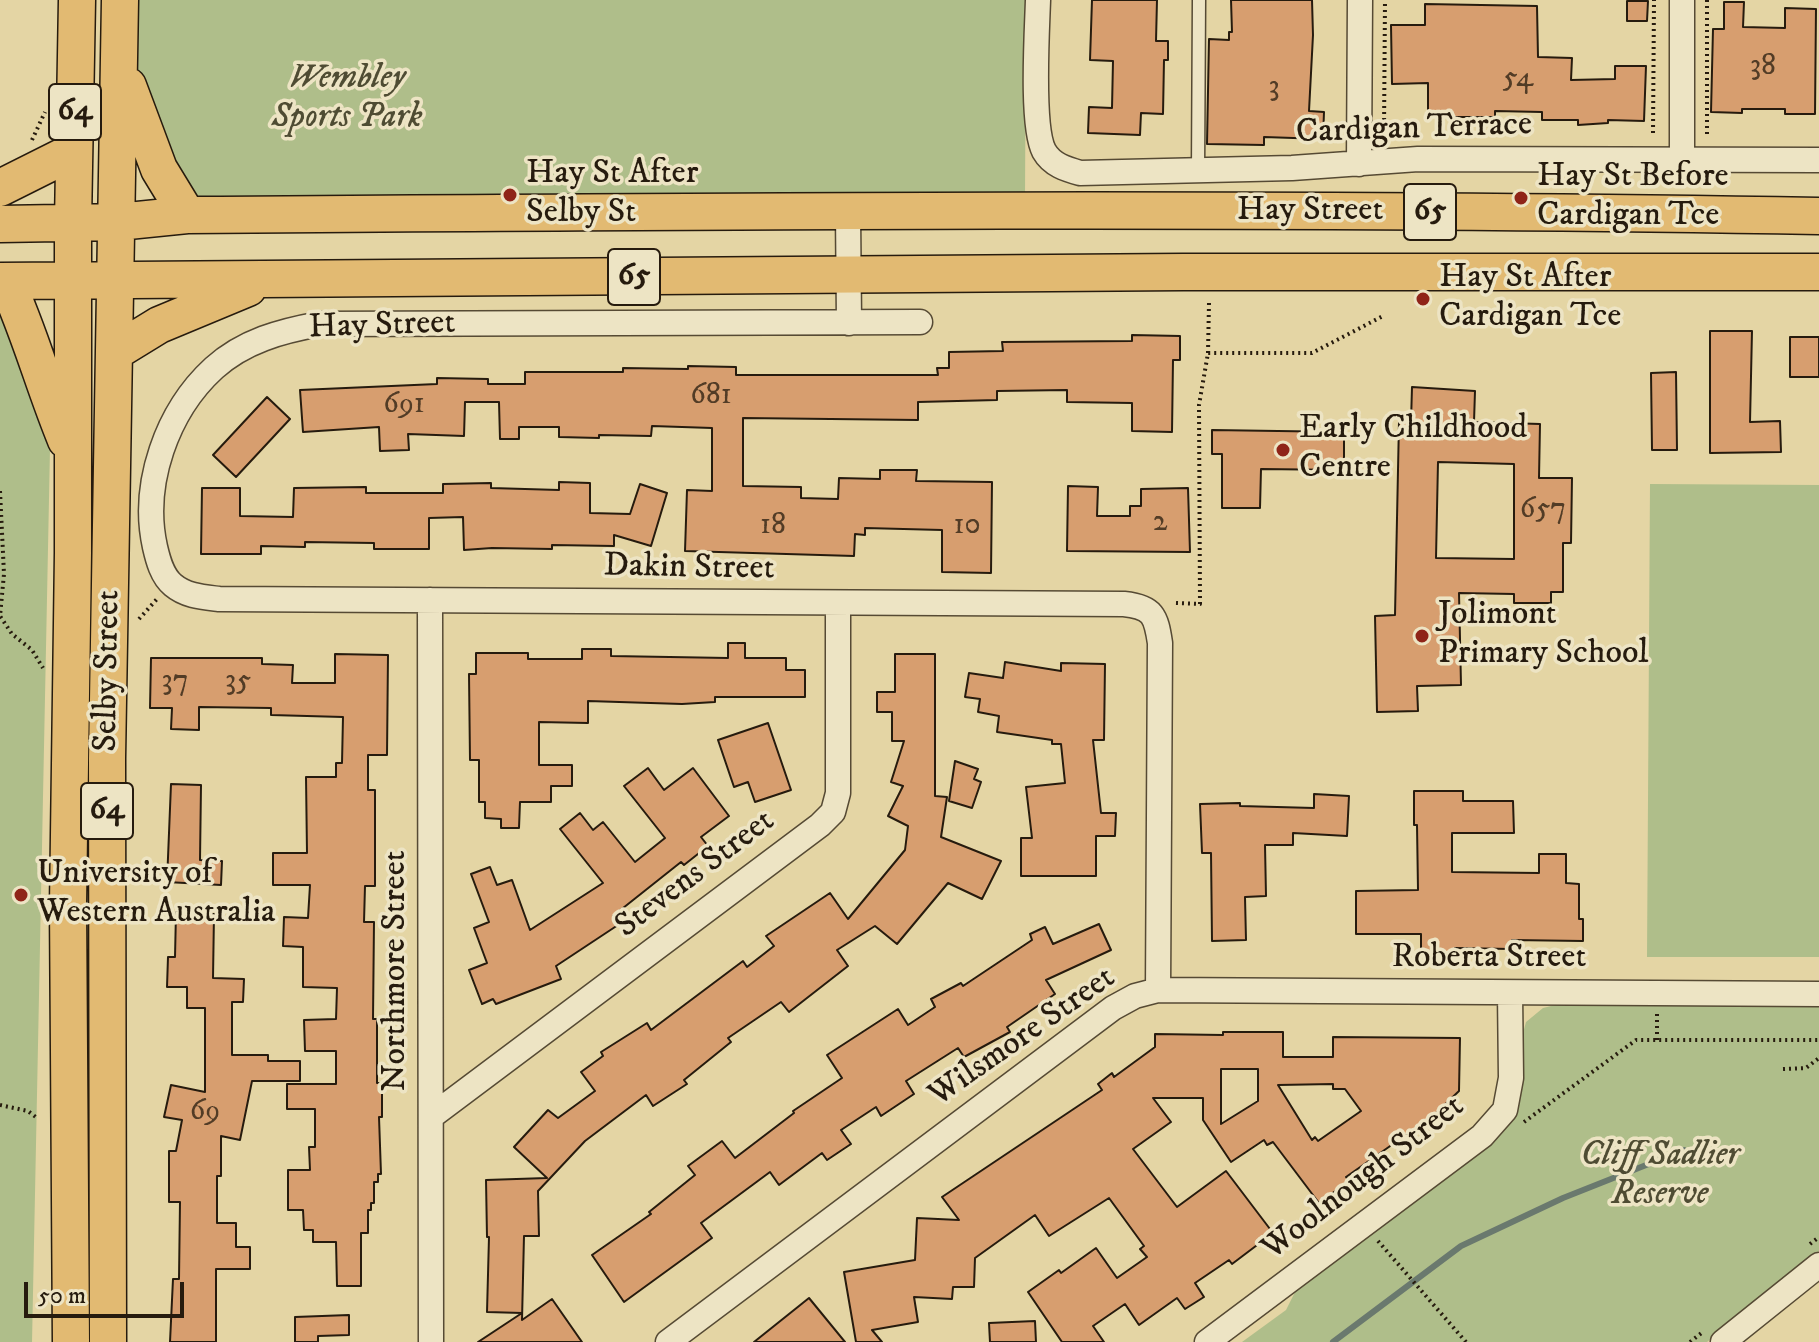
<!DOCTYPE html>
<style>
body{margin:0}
#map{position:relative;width:1819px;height:1342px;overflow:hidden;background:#e4d5a4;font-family:"IM FELL DW Pica",serif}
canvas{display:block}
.scale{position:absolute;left:24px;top:1282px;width:160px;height:36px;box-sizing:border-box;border:4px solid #261b0e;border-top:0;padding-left:10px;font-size:24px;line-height:28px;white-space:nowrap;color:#261b0e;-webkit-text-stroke:6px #ede4c4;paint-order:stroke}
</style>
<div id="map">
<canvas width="1819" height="1342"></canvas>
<div class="scale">50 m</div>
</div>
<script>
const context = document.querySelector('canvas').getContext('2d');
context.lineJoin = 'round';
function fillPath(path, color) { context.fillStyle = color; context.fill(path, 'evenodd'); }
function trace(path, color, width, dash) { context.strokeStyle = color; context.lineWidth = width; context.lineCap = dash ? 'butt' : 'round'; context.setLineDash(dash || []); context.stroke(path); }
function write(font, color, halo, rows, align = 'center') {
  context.font = font + ' "IM FELL DW Pica",serif'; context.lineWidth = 7; context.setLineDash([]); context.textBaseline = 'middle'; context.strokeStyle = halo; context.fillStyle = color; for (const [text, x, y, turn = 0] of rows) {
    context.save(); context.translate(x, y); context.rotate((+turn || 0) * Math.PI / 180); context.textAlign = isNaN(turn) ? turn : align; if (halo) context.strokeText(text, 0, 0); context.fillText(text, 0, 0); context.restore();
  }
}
fillPath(new Path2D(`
 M134,0H1026L1025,197H192L135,87Z
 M0,308L13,323L50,449L32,1342H0Z
 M1650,484L1819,485V957H1647Z
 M1555,1005L1819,1006V1251L1707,1342H1242L1286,1310L1297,1288L1495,1139L1523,1079V1033L1526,1022L1543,1008Z`), '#afbe8a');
trace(new Path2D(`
 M1333,1342L1461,1246L1563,1198L1684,1150`), '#6a796e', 6);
const building = new Path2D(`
 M1092,0H1157L1156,41H1168V60H1164L1163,114L1141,113L1140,135L1088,133L1089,107L1112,108L1113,61L1090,60Z
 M1231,0H1312L1313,35L1309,111L1324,112L1323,139L1264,137V145L1207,144L1209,39L1229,40V32H1232Z
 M1627,1H1648L1647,21H1627Z
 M1724,2H1744L1743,27L1785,28V8L1816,9L1815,114H1785V109H1742V113L1711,112L1713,29H1724Z
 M1425,4L1537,6L1538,57L1572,58L1571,80L1615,79V66H1646L1644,121L1608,120V123L1578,125V120H1542V112L1495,111V117H1428V83L1392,84L1391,25H1425Z
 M1710,331H1752L1750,422L1780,421L1781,452L1710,453Z
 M1132,335L1180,336V360H1173L1172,432L1132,431V403L1067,402V390L997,391V400L918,402V420L743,418V486L801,487V498L838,499L839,478L880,479V470H917L916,481L992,482L991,573L942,572V530L865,528V535L855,534L854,556L685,551L687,490L712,491V428L652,426L651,436L599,435V438L559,437V427H519V439H500L499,402H465L464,436L408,434L409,450L380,451L379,427L303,432L300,390L437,384V378L488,379V384H525V372H623V368L688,369V366L736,367V375H938L937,368H949V352L1003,351L1002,342L1132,341Z
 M1790,337H1819V377H1790Z
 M1676,372L1677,450H1652L1651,373Z
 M1412,387L1475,391L1474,422L1540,424L1539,478H1572L1571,543H1563V592H1551V603H1514V594L1459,593L1461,685L1417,686L1418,711L1377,712L1375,616L1395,615L1399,422H1411ZM1438,462L1514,464V559L1436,558Z
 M267,397L290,419L236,477L213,455Z
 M1212,430L1344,432V470L1261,469L1260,508H1222V454H1212Z
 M559,482L590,483V513L630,514L640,484L667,493L651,546L614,535V546L552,545V549L492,548L464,550L463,517L429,518V549H374V543L305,542V547L261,546V554H201L202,488H240V516L293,517L294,488L366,487V493H443V484L491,483V488L559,490Z
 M1068,486L1098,487L1097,516H1130V506H1141V489L1188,488L1190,552L1067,551Z
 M728,643H745V658H786V670H805V697H715V702L682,704L588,701V723L539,722V765H572V786H551V802H520L519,828H501V819L485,818V802H479V760H470L469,674H476V653H528V659H582V649H611V656L728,658Z
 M335,654L388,655L387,755H368V790H375V886H365L364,922H374L373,1019H377V1083H382V1117H379L381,1174H378V1182H374V1203H371V1210H368V1233H361V1286H337L336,1242H313V1230H304L303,1210H288V1170H310L309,1147H315V1109H287V1084H336V1051H305L304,1020L336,1019L337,988L303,987V947L283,946L284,917L308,918L310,885H273V853H307L306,777H336V763H342L343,717L271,715V708L199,707V730L171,729L172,708H150L151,658H262V664L293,665L292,683H335Z
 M895,654H935V796L947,797L941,837L1001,861L982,899L948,883L897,944L875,926L837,950L848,966L789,1012L781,1002L728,1038L731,1042L684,1080L687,1084L653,1106L646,1095L585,1141L538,1191L539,1236H524L522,1320L552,1299L582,1342H478L522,1313L487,1312L489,1237H487L486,1180L547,1178L514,1147L548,1110L558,1118L595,1091L581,1072L603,1056L601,1052L647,1023L651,1030L743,961L747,967L774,946L766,936L830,893L848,919L905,850L908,826L888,816L903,786L891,782L904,741H892V712H877V692H895Z
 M1005,662L1061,671V663L1105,664L1104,740H1093L1101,813H1116L1115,836H1096V876H1021V838H1032L1026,787L1065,783L1061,744H1052V740L997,732L999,716L978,712L980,699L965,697L969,673L1003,678Z
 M768,723L791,790L755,802L748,782L734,787L718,740Z
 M955,761L978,769L974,779L981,782L972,808L949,801Z
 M648,768L664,790L693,768L729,816L701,837L708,846L684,865L681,862L613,916L618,925L556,966L561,979L496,1004L493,999L482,1004L469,970L487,963L474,928L489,922L471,874L490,867L497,885L512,880L530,930L603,883L560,829L580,813L593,830L603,822L635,862L665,838L624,786Z
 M171,784L201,785L200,860L222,861L221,885L167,882Z
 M1414,791H1463V801H1513L1514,833H1452V872L1539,873V854H1566V883L1579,884V919H1583V941L1512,940L1511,949L1455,948V953H1421V934H1356V891L1418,890L1417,825H1414Z
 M1314,794L1349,796L1347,836L1293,833V845H1265L1266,896L1245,897L1246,940L1212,941L1211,853H1202L1200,804L1240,803V806L1314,808Z
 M176,912L214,914L213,978L244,979L243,1002H232V1055H268V1061H300V1081H252L240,1140L221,1136V1176H217V1223H236V1247H250V1269H216V1342H170L173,1279H179L180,1202H169V1151H176L182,1120L164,1117L171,1085L205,1092V1008H187V987H167L168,957H175Z
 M1099,924L1111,950L1046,980L1055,994L1007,1027L1010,1032L964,1057L958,1048L906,1081L914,1094L881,1116L876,1107L841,1130L851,1144L827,1160L822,1153L779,1185L770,1172L701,1223L712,1238L624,1302L592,1255L651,1214L649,1212L695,1175L688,1166L722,1141L735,1158L794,1113L793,1111L842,1078L827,1055L898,1009L908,1025L935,1007L931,999L961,983L963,986L1032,940L1030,934L1045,927L1053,944Z
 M1223,1032H1283V1057H1333V1037L1460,1038L1459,1091L1433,1116L1346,1177L1349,1181L1319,1203L1273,1142L1267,1145L1264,1140L1231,1162L1203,1120V1098H1153L1171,1122L1133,1149L1177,1207L1226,1171L1273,1233L1232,1264L1229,1260L1195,1283L1204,1297L1185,1309L1177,1298L1139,1325L1125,1304L1093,1326L1104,1342H1062L1028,1292L1059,1270L1061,1273L1096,1248L1117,1278L1147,1257L1140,1249L1144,1246L1109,1198L1049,1236L1035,1215L975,1258L974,1287H953L952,1299L914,1297L918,1322L872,1330L882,1342H856L844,1272L915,1260L917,1218L959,1220L942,1197L1102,1090L1098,1084L1112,1073L1114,1077L1155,1047V1034L1223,1035ZM1221,1069H1258V1101L1221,1124ZM1333,1084V1089H1345L1361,1111L1318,1141L1315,1137L1312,1140L1278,1085Z
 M809,1298L845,1342H754Z
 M349,1315V1335L318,1336V1342H295V1317Z
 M1035,1321L1036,1342H990L989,1323Z`);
fillPath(building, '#d79e6f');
trace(building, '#261b0e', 2);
const service = new Path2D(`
 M1198,172L1199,0`);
const minor = new Path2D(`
 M1038,0C1037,32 1031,126 1044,151C1052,165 1066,169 1080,173L1292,168L1418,159L1819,160
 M1682,0V159
 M1359,164L1360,0
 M848,212L849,323
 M920,322L320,324C281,331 244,341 214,368C167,411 141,484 155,547C158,560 162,576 173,585C186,596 202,597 219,599L1124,604C1153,607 1156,616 1160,643L1158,990
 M430,600L431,1342
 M432,1116L820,825L833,812L838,793V604
 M668,1342L1113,1008L1135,996L1158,990L1819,994
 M1207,1342L1482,1136L1505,1110L1511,1078L1510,993
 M1723,1342L1819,1265`);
const primary = new Path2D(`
 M128,86L159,169L187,215
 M0,188L74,151
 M0,224L118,222L187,215C731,211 1275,207 1819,216
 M0,281L1183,272H1819
 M6,281C30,333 44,387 66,440
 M115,352L159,325L248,288
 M71,1342L68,905L73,553V223L77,0
 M108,1342L107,758L120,0`);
trace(service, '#564a34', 15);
trace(minor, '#564a34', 27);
trace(primary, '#261b0e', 39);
trace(new Path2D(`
 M1384,132L1385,0
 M1653,133L1654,0
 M1707,134V0
 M32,140L45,112
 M1459,300V314
 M1208,353L1209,303
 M0,491L4,574L0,616L12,634L32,650L43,668
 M1176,603L1200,604L1199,405L1208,353H1312L1383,316
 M139,619L157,599
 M1657,1040V1014
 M1783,1069L1806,1068L1819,1058
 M0,1105L28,1111L37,1118
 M1524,1122L1636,1040H1819
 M1378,1241L1466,1342
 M1810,1244L1819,1237
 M1690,1342L1704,1331`), '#261b0e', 4, [2, 4]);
trace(service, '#ede4c4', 12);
trace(minor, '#ede4c4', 24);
trace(primary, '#e2ba72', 36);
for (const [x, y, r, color] of [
 [510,195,8,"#8f2418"],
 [1521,198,8,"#8f2418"],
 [1423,299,8,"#8f2418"],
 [1283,450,8,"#8f2418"],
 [1422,636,8,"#8f2418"],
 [21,895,8,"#8f2418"]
]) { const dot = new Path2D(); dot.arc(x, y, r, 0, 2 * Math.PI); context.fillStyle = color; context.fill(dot); trace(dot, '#ede4c4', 3); }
write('30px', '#523c26', null, [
 ["38",1763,68],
 ["54",1518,80],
 ["3",1274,89],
 ["681",711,397],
 ["691",404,406],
 ["657",1543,511],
 ["2",1160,524],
 ["18",773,527],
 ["10",967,527],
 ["37",175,683],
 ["35",238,683],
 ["69",205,1113]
]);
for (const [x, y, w] of [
 [75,112,52],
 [1430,212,52],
 [634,277,52],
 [107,811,52]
]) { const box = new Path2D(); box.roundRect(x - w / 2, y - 28, w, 56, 6); context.fillStyle = '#ede4c4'; context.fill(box); trace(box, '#261b0e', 2); }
write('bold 32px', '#261b0e', null, [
 ["64",75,112],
 ["65",1430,212],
 ["65",634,277],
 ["64",107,811]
]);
write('italic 34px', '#4f4c33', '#ede4c4', [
 ["Wembley",347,80],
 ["Sports Park",347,119],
 ["Cliff Sadlier",1660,1157],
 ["Reserve",1660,1196]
]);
write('34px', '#261b0e', '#ede4c4', [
 ["Cardigan Terrace",1414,130,-2],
 ["Hay Street",1310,212],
 ["Hay Street",382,327,-2],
 ["Dakin Street",689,569,1],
 ["Selby Street",109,671,-89],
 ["Stevens Street",696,875,-37],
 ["Roberta Street",1489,959],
 ["Northmore Street",397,971,-90],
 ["Wilsmore Street",1023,1038,-35],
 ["Woolnough Street",1364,1179,-38]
]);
write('34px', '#261b0e', '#ede4c4', [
 ["Hay St After",526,175],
 ["Selby St",526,214],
 ["Hay St Before",1537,178],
 ["Cardigan Tce",1537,217],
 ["Hay St After",1439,279],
 ["Cardigan Tce",1439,318],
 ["Early Childhood",1299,430],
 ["Centre",1299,469],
 ["Jolimont",1438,616],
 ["Primary School",1438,655],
 ["University of",37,875],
 ["Western Australia",37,914]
], 'left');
</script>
